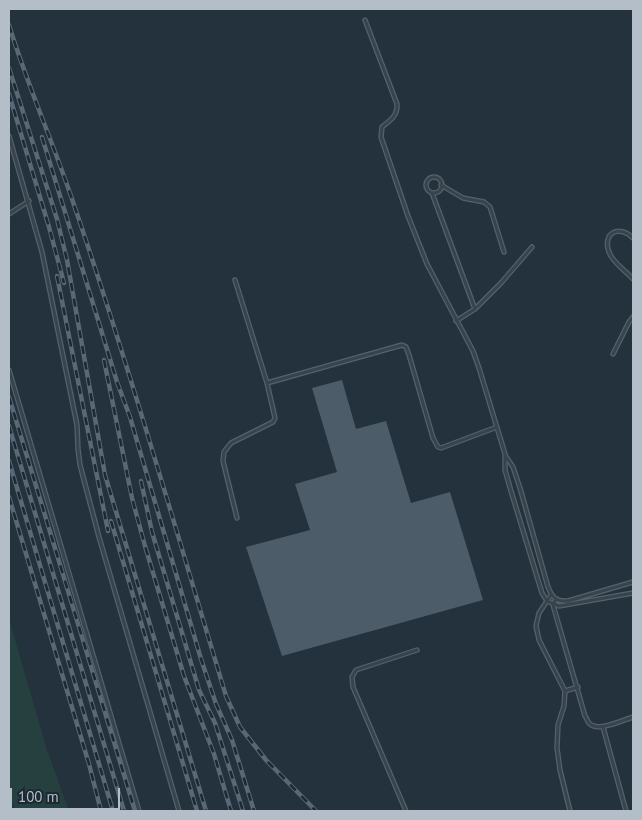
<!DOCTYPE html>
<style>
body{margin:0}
#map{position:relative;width:642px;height:820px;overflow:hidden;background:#23323d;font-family:"PT Sans",sans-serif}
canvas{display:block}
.frame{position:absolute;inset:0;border:10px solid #b3bec9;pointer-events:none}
.scale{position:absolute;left:10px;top:788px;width:110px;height:22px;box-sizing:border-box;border:2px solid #b3bec9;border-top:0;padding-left:6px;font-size:15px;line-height:18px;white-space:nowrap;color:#b3bec9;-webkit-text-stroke:4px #1c2832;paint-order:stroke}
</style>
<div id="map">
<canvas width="642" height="820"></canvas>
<div class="frame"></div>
<div class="scale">100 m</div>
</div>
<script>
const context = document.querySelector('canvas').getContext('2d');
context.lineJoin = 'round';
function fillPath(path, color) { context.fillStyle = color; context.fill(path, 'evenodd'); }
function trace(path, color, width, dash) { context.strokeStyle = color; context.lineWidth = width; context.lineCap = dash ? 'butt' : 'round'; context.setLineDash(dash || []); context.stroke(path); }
fillPath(new Path2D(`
 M9,619L46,747L69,811H15L9,791Z`), '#26403f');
fillPath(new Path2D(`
 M342,380L356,429L386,421L411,503L450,492L483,600L282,656L246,547L310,530L295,484L337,472L312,388Z`), '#4c5c69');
const service = new Path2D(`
 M365,20L397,104C398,115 391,120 382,127L381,137L408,216L427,264L473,351L479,368L505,454V470L511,491L542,593L547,601L559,606L633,593
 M9,136L42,252L77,425L78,449L80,465L99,537L179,811
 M426 185a8 8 0 1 1 16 0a8 8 0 1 1-16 0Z
 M441,185L463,198L484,202L490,207L504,252
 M432,193L475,309L456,321
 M9,214L29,201
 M633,238C619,224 602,233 609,252C612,262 626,271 633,279
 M235,280L267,383L402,345L406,347L409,355L433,438L438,447L441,448L497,427
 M475,309L501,283L532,247
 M613,354L629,322L633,317
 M9,370L139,811
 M505,455L513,467L520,488L548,587C552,597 556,602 568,601L633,582
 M237,518L223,461L224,452L231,443L273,422L275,418L267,383
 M551,595L539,613L536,626L539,640L565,691L564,706L558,725L557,748L560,770L570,811
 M556,599L553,605L585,716C587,718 587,721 589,723C597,733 623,720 633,717
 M565,691L578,687
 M603,727L626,811
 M406,811L353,687L352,677L356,670L417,650`);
trace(service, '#55616b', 5.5);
trace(service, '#37434d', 3);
const rail = new Path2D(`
 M9,25C27,84 52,140 72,199C128,363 176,530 226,696L240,727L266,760L316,811
 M9,68L57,219L67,260L105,475L206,811
 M9,94L49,227L64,283
 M42,137L117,382L130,417L201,659L216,704L232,740L254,811
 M57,276L108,531
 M104,360L132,498L145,546L184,676L214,754L231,811
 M9,397L135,811
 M9,426L124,811
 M9,461L113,811
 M141,481L152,532L199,690L215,723L243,811
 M9,497L89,764L101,811
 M111,521L197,811`);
trace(rail, '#596875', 4.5);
trace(rail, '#1c2832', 2.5, [8]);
</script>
